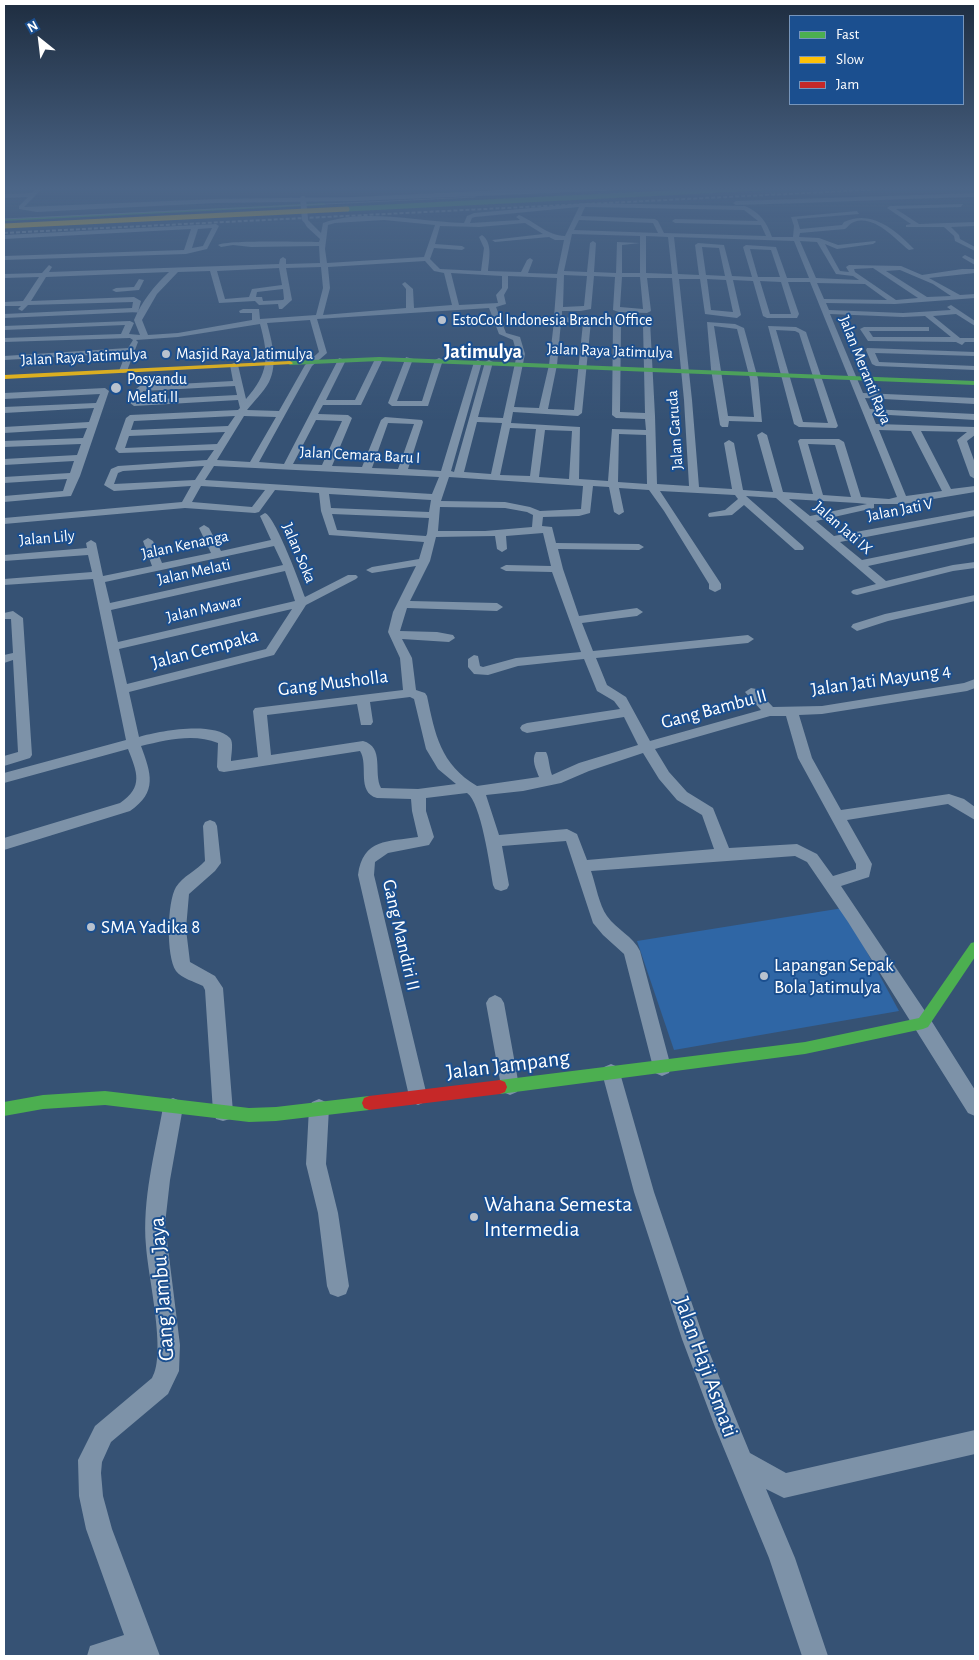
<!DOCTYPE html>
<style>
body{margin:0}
#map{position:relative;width:979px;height:1660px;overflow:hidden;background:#365274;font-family:"Alegreya Sans",sans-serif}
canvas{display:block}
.frame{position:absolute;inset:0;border:5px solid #fff;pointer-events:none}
.legend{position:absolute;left:789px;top:15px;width:175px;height:90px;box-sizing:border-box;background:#1b4f8f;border:1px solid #7695bc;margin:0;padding:6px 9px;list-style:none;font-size:15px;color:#fff}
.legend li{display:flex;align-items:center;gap:10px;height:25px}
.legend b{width:25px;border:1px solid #7695bc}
.north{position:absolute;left:15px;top:15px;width:50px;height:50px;-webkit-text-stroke:4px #1b4f8f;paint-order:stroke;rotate:331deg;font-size:14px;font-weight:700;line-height:20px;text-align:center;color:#fff}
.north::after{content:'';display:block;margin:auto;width:18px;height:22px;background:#fff;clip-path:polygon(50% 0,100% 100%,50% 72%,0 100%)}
</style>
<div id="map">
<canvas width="979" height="1660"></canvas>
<div class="frame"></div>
<ul class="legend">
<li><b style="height:6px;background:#4caf50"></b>Fast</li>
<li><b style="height:6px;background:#ffc107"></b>Slow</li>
<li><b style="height:6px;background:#c62828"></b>Jam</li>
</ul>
<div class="north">N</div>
</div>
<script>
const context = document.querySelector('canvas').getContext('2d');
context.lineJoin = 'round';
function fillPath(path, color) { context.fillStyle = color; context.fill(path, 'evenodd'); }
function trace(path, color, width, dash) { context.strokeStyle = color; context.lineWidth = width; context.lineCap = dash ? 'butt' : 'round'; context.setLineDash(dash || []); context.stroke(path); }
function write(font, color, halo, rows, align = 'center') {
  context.font = font + ' "Alegreya Sans",sans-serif'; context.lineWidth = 4; context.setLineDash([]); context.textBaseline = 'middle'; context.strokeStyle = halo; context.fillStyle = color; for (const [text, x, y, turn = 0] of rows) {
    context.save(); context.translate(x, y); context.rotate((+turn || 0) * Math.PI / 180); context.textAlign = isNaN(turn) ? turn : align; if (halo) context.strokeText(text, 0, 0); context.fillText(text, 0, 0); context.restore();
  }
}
fillPath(new Path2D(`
 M843,908L899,1011L674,1050L637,941Z`), '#2f66a5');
fillPath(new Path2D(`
 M37,188H43L24,207L216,199L355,197L498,190L502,188H516L509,190L630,188L627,190L355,201L216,203L37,212L19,209V206L28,197L4,198V194L31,193Z
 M975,193V197C895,199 816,203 736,205L733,203L736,201Z
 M587,203L745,206C760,212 767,223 772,237H793L794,226L791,217L857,211L859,214L797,219L800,229L842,225L844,222C871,209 896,230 914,249L909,250C895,239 874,214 854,222C849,224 849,226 845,229L800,233L799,237L819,238L838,245L875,241L876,242L873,244L837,249L825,244L840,271L849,272L846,267L849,265L901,266L922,275L962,269H975V273L929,278L960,295L975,294V298L895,304L826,303L829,310L903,313L951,310L947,307L951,305L975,321V326L956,314L933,316L960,338H975V342H965L962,345L956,342L871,341H868L860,329L864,327H929V331H869L873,337H951L925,316L903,317L830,314L863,393L975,398V404L865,398L870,409L975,414V420L872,414L876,424L975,427V435L967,441L975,463V479L970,476L957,440L967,432L921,431L951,489L975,486V492L903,504H874V508L816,521L834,536L975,510V516L840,542L862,560L975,537V543L868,566L886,581L953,565L975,562V568L953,571L857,595L853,594L851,592L853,590L876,584L776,498L746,496L803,546L804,548L803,550H795L744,505L732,515L709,517L708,515L709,513L725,510L738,499L735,495L660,491L721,584V589L715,592L709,589V584L664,511L649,490L619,488L624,512L619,515L614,512L609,487L593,486L590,513L579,516L543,517L542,526L552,527L556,543L639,544L644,547L639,550L558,549L563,569L579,616L637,608L643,612L637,616L582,623L593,651L748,635L754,639L748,643L596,658L607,685L626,697L650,741L761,710L745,692L751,688L756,689L773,707L822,706L964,683L975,679V688L967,691L822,714L799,715L812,758L841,810L949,794L964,799L975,807V820L948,804L847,820L872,864L869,877L841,886L929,1017L975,1090V1116L968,1113L848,922L807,862L795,856L591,871C596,885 599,905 607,916C617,930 633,936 640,951L671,1067L669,1073L662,1076L655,1073L653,1067L624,954L603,935L593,923L566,841L502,846L509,885L507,889L501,891L495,889L493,885C490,867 481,802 467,793L426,798V811L434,837L429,845L388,853L375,862L374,875L427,1096L425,1102L418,1105L411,1102L409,1096L358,875C363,838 388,842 418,837L412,811L411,799L377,798C356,792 369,765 360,751L224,772L219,771L217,767L218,743C194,733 166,740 141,746C151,773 158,792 130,811L4,850V838L120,803C144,787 137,772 128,749L4,783V773L126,740L93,579L4,585V579L92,572L88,555L4,561V555L87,548L86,543L91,540L96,543L103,576L152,566L143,541L148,538L153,541L162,563L211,553L199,528L204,525L209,528L221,551L271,540L260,516L265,513C275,516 300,583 305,597L348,575H356L358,577L356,579L306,605L274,655L129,692L139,737C159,731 213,721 230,738C234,742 231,755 231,761L258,757L253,711L255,708L403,690L400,658L388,632L393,612L416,566L372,573L366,570L372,567L419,559L424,542L329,535L321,511L319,493L275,490L259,512L255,513L185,508L4,524V518L182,502L191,486L114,491L104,485L111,469L118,466L207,460L214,450L119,453L115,449L126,418L130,415L238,410L240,408L238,400L134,406L130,403L136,389L140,386L233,381L230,365L234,363L238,365L246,399C269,373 269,357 260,324L178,337L136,340L138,342L127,371L123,373L119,371L126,353L4,360V356L128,348L133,340L130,338L4,342V338L121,334L125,325L4,330V326L130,321L134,323L129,334L140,335L134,320C142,301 154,286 169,272L46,277L31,301L134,297L141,301L138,312L4,318V314L132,308L133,302L28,305L22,311L18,309L21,306H4V302L23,301L39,277L4,278V274L42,273L49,265L52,267L49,272L279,264L280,259L283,257L286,259V264L320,263L319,246L251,247L233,245L221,247L218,245C227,240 302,242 319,242L320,239L307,227L302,219L305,217L321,233L323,223C366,208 419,222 464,223L467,216L474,213ZM579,207L565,236C548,236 534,221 519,215L516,217L520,220L470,223L472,218L475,217ZM585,207L744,210L758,221L675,219L672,221L675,223L761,225L766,236L664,233L658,221L655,219L581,216ZM384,220L435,225L424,257L327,263L325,249L328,225L335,223ZM579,220L653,223L658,233L574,230ZM525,223L543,234L492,240L495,242L549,237L555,240H564L557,274L528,273L533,260L530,258L527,260L521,272L488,271C489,259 493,243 482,235L479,237L484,248L481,271L440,269L430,259L434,248L462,250L465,248L462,246L435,244L440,226L479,227ZM572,234L640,236V243L617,242L616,273L594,272L596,243L593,241L590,243L587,272L564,271ZM646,236L668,237L672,274L646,273ZM674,237L794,241L809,278H787L776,247L746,245L743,247L752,277L732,276L724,245L698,243L695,245L699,275L678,274ZM800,241L817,242L836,274L853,276L859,280L816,278ZM640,243V273H622V245ZM702,247L719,248L725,276L706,275ZM750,249L771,250L780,277H758ZM425,261L434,271L444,273L452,305L414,308L413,289L405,282L402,284L406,289V308L323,315L330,288L328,267ZM321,267L323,288L316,315L260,319L259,309H243L239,311L240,313H252V320L178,333L148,335L142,320L157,294L178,272L210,271L219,303L255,301L259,305L278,304L279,309H282L292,300L286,268ZM279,268L282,285L252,289L249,297L225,299L217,271ZM873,268L918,298L896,300L855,272L854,269ZM900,270L933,284L951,296L927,297L886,271ZM451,273L502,276V288L496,295L498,303L459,305ZM564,275L587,276L584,306L563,307ZM508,276L557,278L554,317L536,316L532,318L536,320L554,321L549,365L539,408L514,407L525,354L520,337L506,333L496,307L506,304L504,295L508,288ZM594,276L615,277L613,310L619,312L647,313L651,311L647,278H672L684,400L689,486L657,484L655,416L650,321L617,320L613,322L612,415L616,418L645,419L646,430L612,429L608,481L579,479L580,427L511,423L513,412L578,416L582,413L591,321L587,319L562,317V311H581L591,309ZM622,277H640L643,309L620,307ZM679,279H700L705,314L737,318L741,315L733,280L753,281L763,316L767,318H797L799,314L788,282H810L897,497L889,499L861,497L844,442L839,439H800L798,441L813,494L783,492L767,435L762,432L757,435L773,492L743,490L734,443L729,440L724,443L732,489L699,487L692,400ZM707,279L726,280L733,312L711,310ZM760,281L781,282L791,314H770ZM817,283L865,284L887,300L824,299ZM283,289L284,299L283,300L263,301L262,297H256L257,292ZM489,308L499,334L513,340L517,354L503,418L478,417L493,362L489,360L485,362L454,472L451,471L482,362L478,360L474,362L441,471L408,469L423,422L422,420L385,417L381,420L362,467L332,466L352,418L348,415L318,414L323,405H361L383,359L379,357L375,359L355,400H326L346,360L339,358L284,464L259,462L312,366L327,353L317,319ZM310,320L319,352L305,365L279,411L247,410C254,401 263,393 269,382C278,364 272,342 267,323ZM561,322L583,323L574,410L548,409L557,365ZM621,324L643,325L645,413L620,412ZM235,386L237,395L140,400L143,391ZM235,416L228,426L131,430L134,421ZM244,416L276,417L250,462L217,460ZM316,420L342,421L322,465L293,464ZM477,422L502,423L491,474L464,472ZM388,423L414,424L398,469L372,468ZM510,428L536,429L530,476L500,475ZM545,430L572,431L569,479L539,477ZM879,430L911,431L942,491L906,496ZM225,432L217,444L125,448L129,436ZM619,434L646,435L647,484L618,482ZM808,444L835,445L851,497L823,495ZM204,466L195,480L114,484L118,473L123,471ZM214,466L439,477L432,494L205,480ZM449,477L583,486L581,509L540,511L530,507L505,502L441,501ZM201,486L265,490L252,507L192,502ZM329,494L431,500L429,512L331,508ZM789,499L857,503L867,504L810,516ZM440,507L505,508L527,512L533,515L532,527L485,531H438ZM332,514L429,518L427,534L426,536L337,530ZM543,533L551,566L506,565L500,568L506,571L552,572L581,652L516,658L483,667L480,666L478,656L474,655L468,659V667L474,674L488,675L518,666L584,659L597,691L614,701L620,709L527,723L522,725L520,728L522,731L527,733L624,717L638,745L579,763L552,775C549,767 549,757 546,752H536C531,760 536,769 539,777L477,786C440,764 435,734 427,696L425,693L416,690L412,658L402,639L449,642L455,638L453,635L437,632L400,631L407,608L497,611L503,607L497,603L410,601L430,561L436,537L495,536L497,549L502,552L507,549L506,536ZM274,546L283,565L110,603L105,582ZM285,571L295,601L118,642L111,610ZM292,609L266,649L127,684L119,649ZM410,697L414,699L426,749L438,769L456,784L418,789L381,788C373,773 385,747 363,741L271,755L267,715L357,704L361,725H371L373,722L370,702ZM770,716H786L798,758L856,864V869L833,876L817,854L797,844L729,848L713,808L687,792L669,772L655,749ZM643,753L659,779L677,800L702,815L714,849L587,860L577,834L567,829L499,835L486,795L523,791L561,783L589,771Z
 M963,204L961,207L896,209L919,224L975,222V226L951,227L959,235L960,239L975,247V251L955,241L954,236L944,227H906V225L911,224L887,208L890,206Z
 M216,224L219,226L207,249L186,254L4,260V256L184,250L191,229L4,239V235ZM212,228L203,246L192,248L198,229Z
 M965,255L975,260V265L963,258L962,257Z
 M139,279L144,280L139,290L116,292L112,290L116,288L134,287Z
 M707,322L735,324L744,328L758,379L762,422L729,421L728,427H722L720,425L711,369ZM714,326L737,329L750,379L754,417L728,416Z
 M768,326L796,327L806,332L838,426L836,428L799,427L794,424ZM776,330L795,331L799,333L828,423L803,422Z
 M867,348L975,352V356L875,353L879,362L975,366V370L876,366L872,364L866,350Z
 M406,357L413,359L397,401H422L435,360L439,358L443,360L428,406H392L388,403Z
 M105,388L109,391L80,476L71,496L4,502V496L63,491L67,479L4,483V477L70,473L74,461L4,465V459L77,455L81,444L4,447V441L83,438L87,428L4,433V427L89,422L94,408L4,413V407L96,403L100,394L4,399V393Z
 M975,595V601L888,621L857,631L851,627L853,624L885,614Z
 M13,611L23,618L32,755L30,758L4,766V756L18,752L13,660L4,663V655L13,653L11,619H4V613Z
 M210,820L215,822L217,826L221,863L215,871L189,894L186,929L190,962L215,976L223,988L233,1112L230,1119L223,1121L216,1119L213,1112L205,990L203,986C195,982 181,978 176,971C166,956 167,902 176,887C183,876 196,871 205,861L203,826L205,822Z
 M495,995L501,998L504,1003L519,1086L517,1092L510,1095L503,1092L501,1086L486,1003L489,998Z
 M611,1064L618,1067L620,1073L654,1192L704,1339L738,1424L750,1453L786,1473L975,1430V1454L784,1498L766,1489L795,1558L828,1656H802L769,1558L715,1427L682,1339L634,1192L602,1073L604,1067Z
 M173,1098L180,1101L183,1107L170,1180L165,1224L180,1345L179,1371L168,1394L111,1442L102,1462L101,1473L103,1496L112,1529L160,1656H87L90,1646L124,1635L86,1529L79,1496L78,1460L95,1426L152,1378C167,1354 148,1277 146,1246C142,1199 155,1153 163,1107L166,1101Z
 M319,1099L326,1102L329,1108L326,1164L338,1213L349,1286L346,1294L338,1297L330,1294L327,1286L318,1213L306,1164L309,1108L312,1102Z`), '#7d92a8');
fillPath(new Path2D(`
 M781,188H802L730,191L732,190Z
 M324,203L326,205L4,221V219Z
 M379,357L975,381V385L379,361L290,365L287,363L290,361Z
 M975,942V957L928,1027L923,1029L805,1054L500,1094L495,1092L493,1087L495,1082L500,1080L805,1042L919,1018L971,943Z
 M105,1091L249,1108L276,1107L369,1096L374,1098L376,1103L374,1108L369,1110L276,1121L249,1122L105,1105L43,1109L4,1116V1102L43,1095Z`), '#4caf50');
fillPath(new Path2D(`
 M290,361L293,363L292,364L4,379V375Z`), '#ffc107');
fillPath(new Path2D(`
 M500,1080L505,1082L507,1087L505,1092L500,1094L369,1110L364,1108L362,1103L364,1098L369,1096Z`), '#c62828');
trace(new Path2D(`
 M4,219L475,197`), '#7e92a7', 1);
trace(new Path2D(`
 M4,233L907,188`), '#7e92a7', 2, [4, 2]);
trace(new Path2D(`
 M303,199L305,219`), '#7d92a8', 6);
trace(new Path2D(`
 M347,209L764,188`), '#4caf50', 5);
trace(new Path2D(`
 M4,226L347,209`), '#ffc107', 5);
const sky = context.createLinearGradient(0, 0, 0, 420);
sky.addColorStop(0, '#1e2d40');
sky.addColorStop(0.45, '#4c6688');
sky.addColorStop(1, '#4c668800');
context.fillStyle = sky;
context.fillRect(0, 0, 979, 420);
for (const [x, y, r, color] of [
 [442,320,5,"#b9c2ce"],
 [166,354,5,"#b9c2ce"],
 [116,388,6,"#b9c2ce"],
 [91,927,5,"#b9c2ce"],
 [764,976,5,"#b9c2ce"],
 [474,1217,5,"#b9c2ce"]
]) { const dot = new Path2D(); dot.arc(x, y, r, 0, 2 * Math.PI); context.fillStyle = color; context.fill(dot); trace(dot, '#1b4f8f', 2); }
write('16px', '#fff', '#1b4f8f', [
 ["EstoCod Indonesia Branch Office",452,320],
 ["Masjid Raya Jatimulya",176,354],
 ["Posyandu",127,379],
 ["Melati II",127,397]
], 'left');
write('16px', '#fff', '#1b4f8f', [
 ["Jalan Raya Jatimulya",610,351,2],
 ["Jalan Raya Jatimulya",84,357,-3],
 ["Jalan Meranti Raya",865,370,68],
 ["Jalan Garuda",675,430,-94],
 ["Jalan Cemara Baru I",360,455,3],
 ["Jalan Jati V",900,510,-11],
 ["Jalan Jati IX",843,528,41],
 ["Jalan Lily",47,538,-5],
 ["Jalan Kenanga",185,545,-12],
 ["Jalan Soka",299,553,67],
 ["Jalan Melati",194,572,-12],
 ["Jalan Mawar",204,609,-13]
]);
write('19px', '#fff', '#1b4f8f', [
 ["Jalan Cempaka",205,649,-15],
 ["Jalan Jati Mayung 4",881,680,-8],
 ["Gang Musholla",333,683,-7],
 ["Gang Bambu II",714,709,-15],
 ["Gang Mandiri II",401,935,77]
]);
write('19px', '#fff', '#1b4f8f', [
 ["SMA Yadika 8",101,927],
 ["Lapangan Sepak",774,965],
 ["Bola Jatimulya",774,987]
], 'left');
write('bold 20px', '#fff', '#1b4f8f', [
 ["Jatimulya",483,352]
]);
write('22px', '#fff', '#1b4f8f', [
 ["Jalan Jampang",508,1065,-7],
 ["Gang Jambu Jaya",162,1289,-94],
 ["Jalan Haji Asmati",706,1367,70]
]);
write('22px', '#fff', '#1b4f8f', [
 ["Wahana Semesta",484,1204],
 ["Intermedia",484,1229]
], 'left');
</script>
